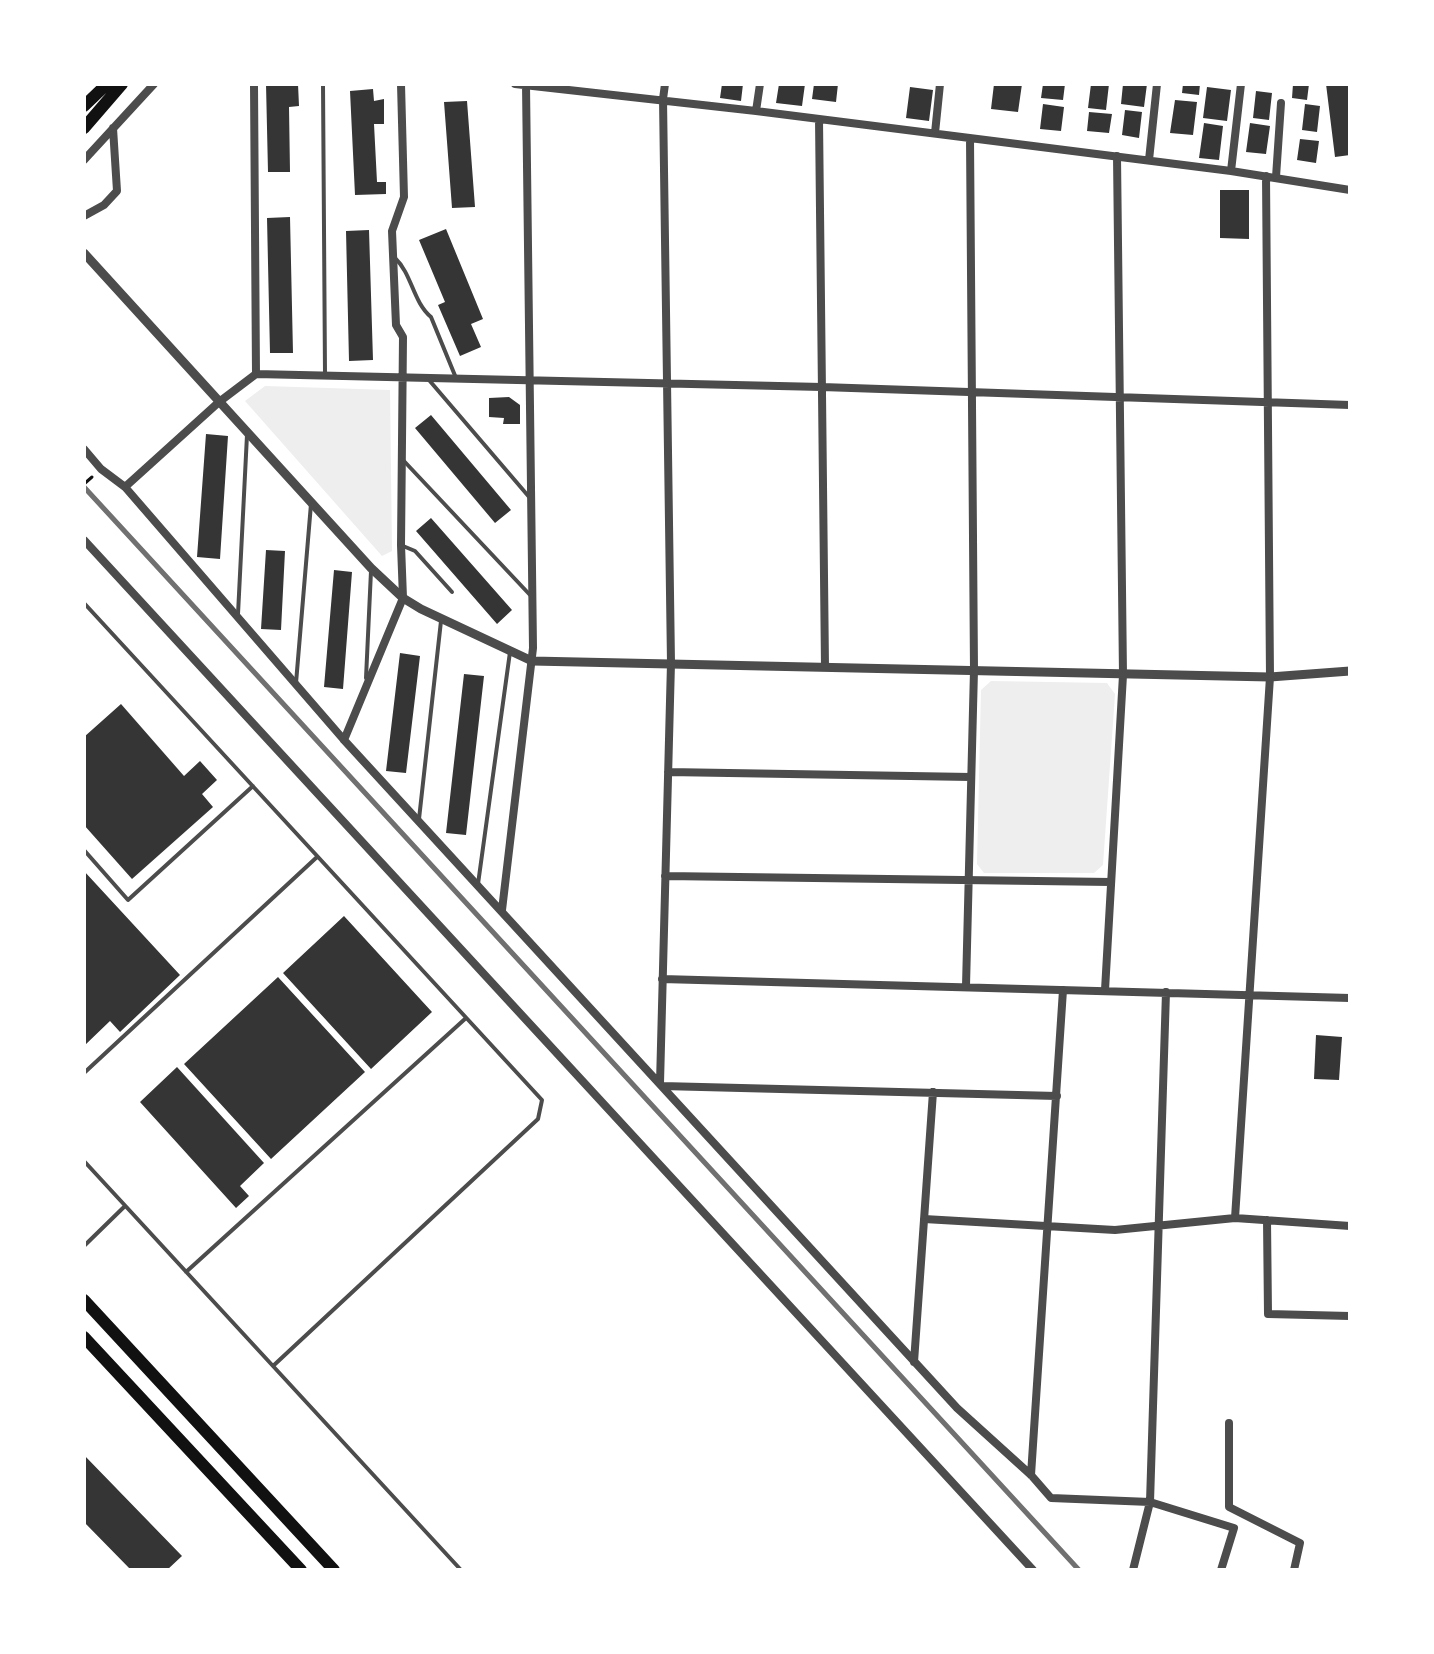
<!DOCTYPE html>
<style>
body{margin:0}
#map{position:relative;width:1434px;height:1654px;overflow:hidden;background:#fff;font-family:"Nunito Sans",sans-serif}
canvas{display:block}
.frame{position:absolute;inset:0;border:86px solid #fff;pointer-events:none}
</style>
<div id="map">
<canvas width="1434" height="1654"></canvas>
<div class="frame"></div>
</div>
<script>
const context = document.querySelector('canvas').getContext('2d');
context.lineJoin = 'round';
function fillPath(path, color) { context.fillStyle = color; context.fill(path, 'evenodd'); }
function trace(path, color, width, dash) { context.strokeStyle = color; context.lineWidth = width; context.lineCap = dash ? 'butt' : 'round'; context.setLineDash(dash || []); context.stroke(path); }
fillPath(new Path2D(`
 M265,386L390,390L392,551L382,556L245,401Z
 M991,681L1107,683L1115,694L1103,865L1094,873H984L977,864L981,690Z`), '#eee');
fillPath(new Path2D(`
 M266,84H298L299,106L289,107L290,172H268Z
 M722,84H743L741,101L720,98Z
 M779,84H805L802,106L776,103Z
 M814,84H838L836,102L812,99Z
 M994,84H1022L1018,112L991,109Z
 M1043,84H1065L1063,100L1041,98Z
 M1091,84H1109L1106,110L1088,108Z
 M1123,84H1147L1144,107L1121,104Z
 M1183,84H1200L1199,95L1182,93Z
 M1293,84H1309L1307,100L1292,98Z
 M1326,84H1350V155L1335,157Z
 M910,87L933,90L929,121L906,118Z
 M1207,87L1231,90L1227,121L1203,118Z
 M373,89L374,101L384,99V124H374L377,182H386V194L355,195L350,91Z
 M1256,91L1272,93L1269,120L1253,118Z
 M1175,100L1197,102L1193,135L1170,133Z
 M467,101L475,207L452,208L444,102Z
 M1043,104L1064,107L1061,131L1040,129Z
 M1305,104L1320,106L1317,132L1302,130Z
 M1125,110L1142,112L1139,138L1122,135Z
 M1089,112L1112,114L1109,133L1087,131Z
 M1204,123L1223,126L1219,160L1199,158Z
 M1250,123L1270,126L1266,154L1246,152Z
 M1300,139L1319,141L1316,163L1297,160Z
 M1220,190H1249V239L1220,238Z
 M290,217L293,353H270L267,218Z
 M446,229L483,319L471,324L481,347L460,356L438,305L445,302L419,240Z
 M369,230L373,360L349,361L346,231Z
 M509,397L520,405V424H503L504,418L489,417V398Z
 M431,415L511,510L495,523L415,428Z
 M206,434L228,436L220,559L197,557Z
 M431,518L512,610L497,624L416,531Z
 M266,550L285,551L281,630L261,629Z
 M334,570L352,572L343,689L324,687Z
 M400,653L420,656L406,773L386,771Z
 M464,674L484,676L466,835L446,833Z
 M121,704L184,776L200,761L217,780L202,794L213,807L132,879L84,825V737Z
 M84,871L180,975L120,1032L110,1021L84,1046Z
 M344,916L432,1012L371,1069L283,973Z
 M278,977L365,1072L271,1159L184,1064Z
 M1316,1035L1342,1037L1339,1080L1314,1079Z
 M177,1067L264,1163L240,1186L249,1196L236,1208L140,1102Z
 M84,1455L182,1556L167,1570H131L84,1522Z`), '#353535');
trace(new Path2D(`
 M84,484L92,477`), '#111', 3);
trace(new Path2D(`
 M323,84L325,374
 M395,258C412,274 413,302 431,317L456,378
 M429,380L530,498
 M403,460L531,596
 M403,546L415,551L452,592
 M84,603L542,1100L538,1119L273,1366
 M238,614L247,435
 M366,678L371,571
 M296,683L311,504
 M419,819L441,621
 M84,850L128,900L253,786
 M478,884L510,652
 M84,1073L317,857
 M84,1161L461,1570
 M84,1246L125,1206
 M186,1272L466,1018`), '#4c4c4c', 4);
trace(new Path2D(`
 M254,84L256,374
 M515,84L756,111L1231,171L1350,190
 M756,111L760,84
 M819,119L825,667
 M935,133L940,84
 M84,160L154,84
 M1149,160L1157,84
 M1231,171L1241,84
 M1276,177L1281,103
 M84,216L104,205L117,191L113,128
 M84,449L101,469L125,487L344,740L957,1408L1031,1475L1051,1498L1150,1502L1234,1528L1221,1570
 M125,487L219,402L256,374L822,387L1350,405
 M84,540L1033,1570
 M344,740L403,598L401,545L403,337L396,325L392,231L404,197L401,84
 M668,772L971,777
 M665,876L1111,882
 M502,910L533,648L526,85
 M662,979L1350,998
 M966,986L974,670L970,138
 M1105,990L1123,675L1117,156
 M660,1083L671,663L663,99L665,84
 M662,1086L1057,1096
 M1235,1218L1270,677L1266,176
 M924,1219L1115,1230L1235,1218L1350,1226
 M1267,1220L1268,1314L1350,1316
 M914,1362L933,1092
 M1229,1423V1507L1300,1543L1294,1570
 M1031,1475L1063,990
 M1133,1570L1150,1502L1166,992`), '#4c4c4c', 8);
trace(new Path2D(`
 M84,253L371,568L403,598L421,609L532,661L1270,677L1350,671`), '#4c4c4c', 9);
trace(new Path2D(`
 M84,106L107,84
 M84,128L122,84
 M84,1300L334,1570
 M84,1337L301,1570`), '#111', 12);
trace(new Path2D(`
 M84,487L1079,1570`), '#707070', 5);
</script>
